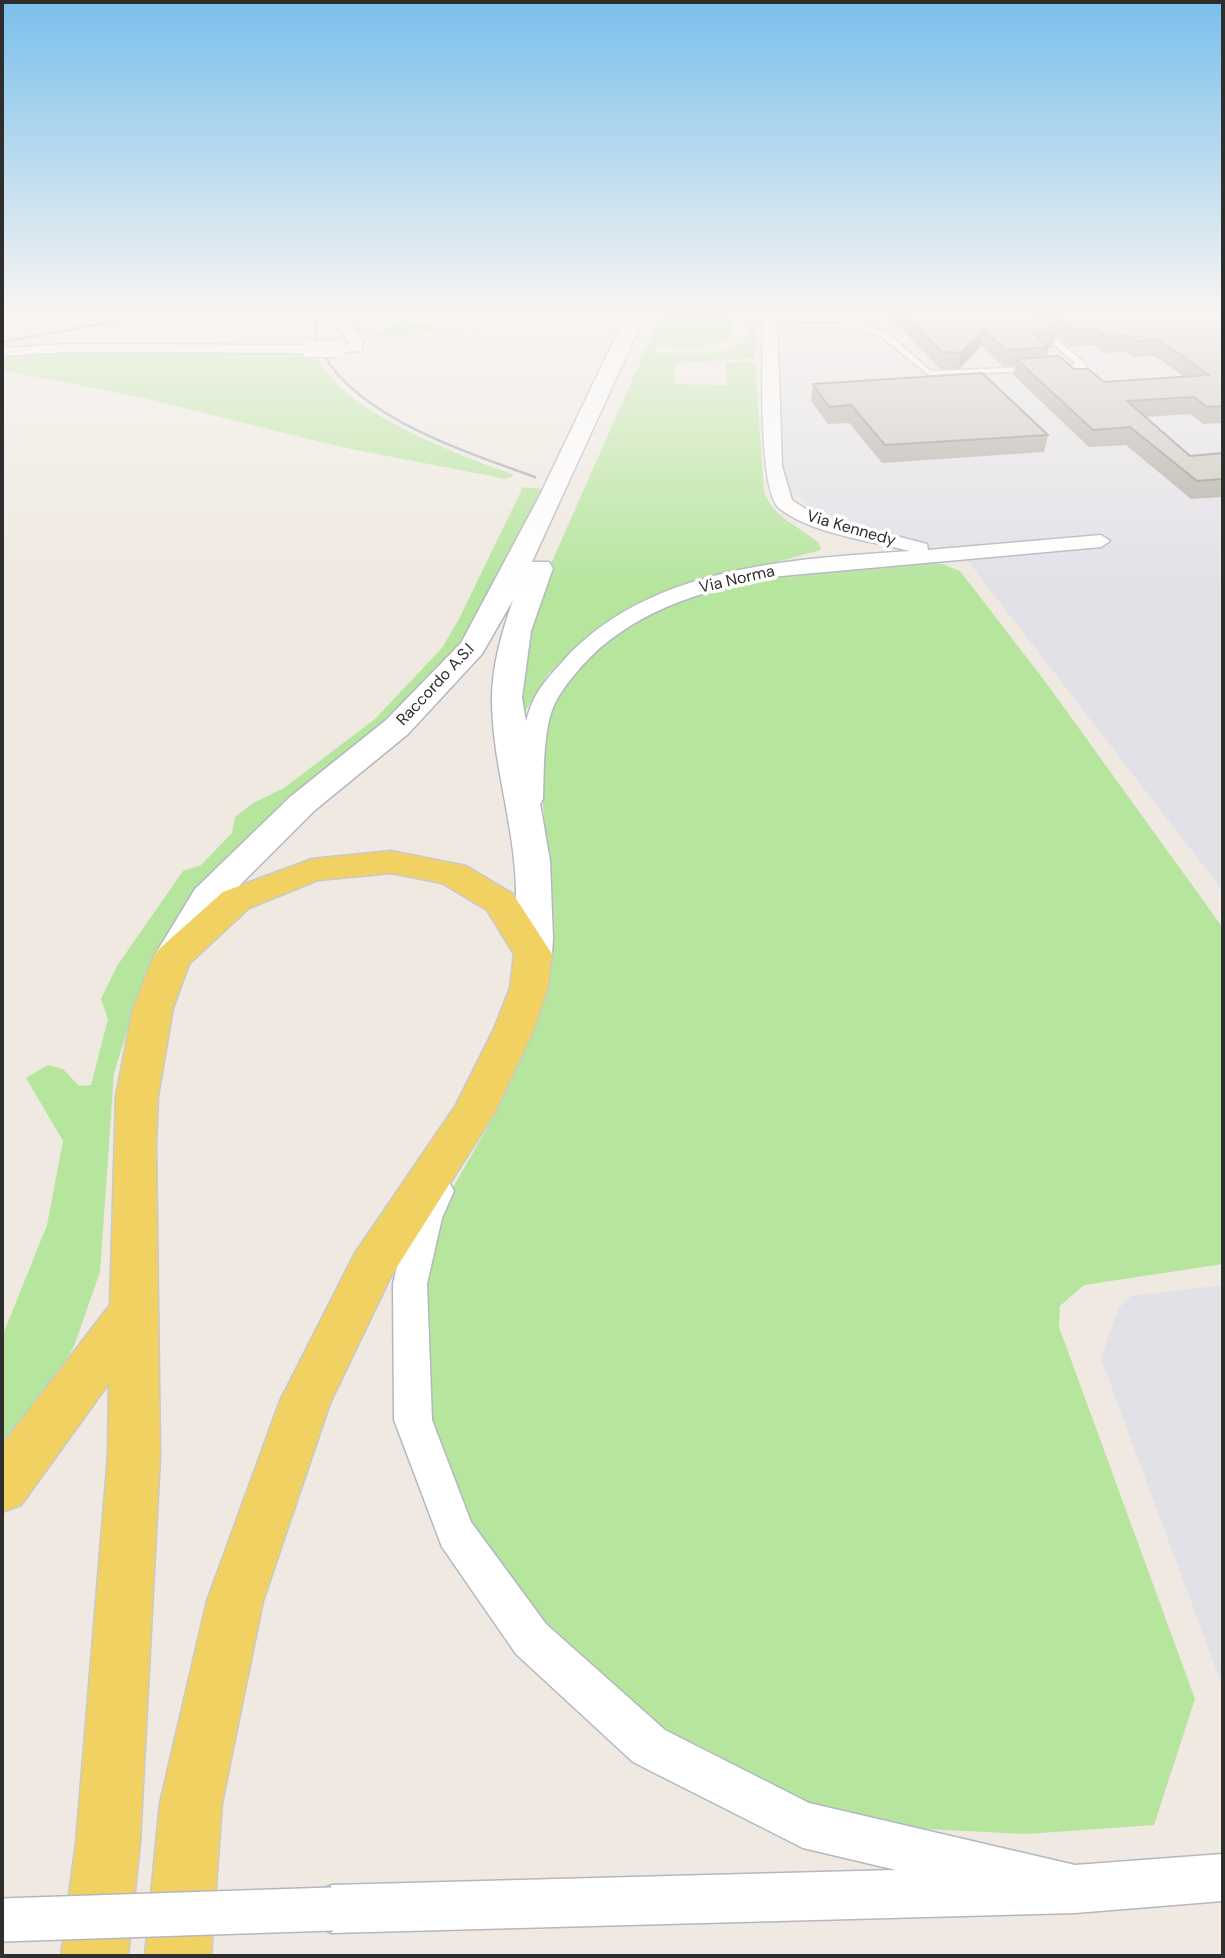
<!DOCTYPE html>
<style>
body{margin:0}
#map{position:relative;width:1225px;height:1958px;overflow:hidden;background:#efe9e1;font-family:"DM Sans",sans-serif}
canvas{display:block}
.frame{position:absolute;inset:0;border:4px solid #2e2e2e;pointer-events:none}
</style>
<div id="map">
<canvas width="1225" height="1958"></canvas>
<div class="frame"></div>
</div>
<script>
const context = document.querySelector('canvas').getContext('2d');
context.lineJoin = 'round';
function fillPath(path, color) { context.fillStyle = color; context.fill(path, 'evenodd'); }
function trace(path, color, width, dash) { context.strokeStyle = color; context.lineWidth = width; context.lineCap = dash ? 'butt' : 'round'; context.setLineDash(dash || []); context.stroke(path); }
function write(font, color, halo, rows, align = 'center') {
  context.font = font + ' "DM Sans",sans-serif'; context.lineWidth = 7; context.setLineDash([]); context.textBaseline = 'middle'; context.strokeStyle = halo; context.fillStyle = color; for (const [text, x, y, turn = 0] of rows) {
    context.save(); context.translate(x, y); context.rotate((+turn || 0) * Math.PI / 180); context.textAlign = isNaN(turn) ? turn : align; if (halo) context.strokeText(text, 0, 0); context.fillText(text, 0, 0); context.restore();
  }
}
fillPath(new Path2D(`
 M780,313H1223V891L967,560L809,519L805,501L788,490V482L773,466L784,389Z
 M1223,1285V1688L1101,1359L1118,1309L1131,1296Z`), '#e3e1e8');
fillPath(new Path2D(`
 M348,313H356L357,325C384,334 386,334 405,313H412L406,324L431,325L432,331L508,326L380,338L356,332L346,320Z
 M662,313H735L729,338C707,351 681,347 657,346L653,352C672,355 731,357 744,340C749,333 749,321 750,313H759L754,358L676,364L674,384L727,385L726,363L755,362L764,492C775,519 798,525 819,543L821,550L676,589L627,610L585,638L548,674L518,723L530,611Z
 M68,351L315,353C339,412 458,454 514,475L506,479L341,447L139,397L2,370V356Z
 M523,487L543,489L480,621L439,677L319,781L134,1009L114,1073L100,1272L74,1346L31,1424L2,1461V1337L47,1225L63,1141L26,1078L48,1065L63,1069L79,1086L91,1085L108,1019L101,999L117,966L183,871L201,865L232,833L235,817L253,803L284,788L375,719L442,648L459,619Z
 M932,563L943,564L960,571L1047,684L1223,928V1264L1084,1285L1060,1306L1059,1327L1195,1699L1154,1825L1026,1834L905,1828L794,1799L621,1709L497,1581L421,1415L416,1278L448,1196L495,1114L540,1009L551,886L537,746L545,713L585,658L628,626L666,607L734,585L770,578Z`), '#b6e59e');
const lane = new Path2D(`
 M1018,313H1025L1086,364V368L1050,370L1049,368L1076,364Z
 M768,322L859,325L886,332L931,371L1033,367L1037,369L1033,371L929,375L880,336L856,328L770,325Z`);
const street = new Path2D(`
 M336,313H350L348,319L363,341L361,351L337,353L330,349L349,344L334,319Z
 M763,313H777L782,466L792,500L815,515L927,544L928,550L1101,535L1110,541L1101,547L770,577C700,591 629,612 580,668C568,683 557,695 551,713C543,741 544,771 543,799L540,804H522L519,799C521,766 519,730 534,699C541,685 552,673 563,661C648,566 792,559 910,551C871,541 809,533 779,508C757,489 763,347 763,313Z
 M68,344L309,345L316,349L309,353L68,352L2,356V348Z
 M438,1178L449,1182L454,1191L442,1218L427,1284L432,1420L471,1522L546,1624L665,1730L809,1803L1075,1865L1223,1854V1901L1075,1913L332,1933L315,1926L308,1909L315,1892L332,1885L896,1870L803,1848L633,1762L516,1654L442,1547L394,1420L393,1284L408,1218L427,1182Z`);
const secondary = new Path2D(`
 M627,313H646L532,562H549L553,568L531,631L522,698L550,861L553,938L552,954L546,963L533,966L520,963C508,945 517,911 516,890C515,825 492,763 492,699C492,665 502,632 513,600L482,654L408,734L314,811L222,903L185,967L172,970L159,967L153,958L195,889L290,797L386,720L461,643L540,495Z`);
const primary = new Path2D(`
 M391,851L466,866L513,894L552,954L548,988L534,1029L495,1112L390,1278L330,1403L263,1601L222,1803L211,1956H145L160,1803L207,1601L280,1401L355,1253L456,1105L494,1029L510,988L514,954L487,910L442,883L391,873L318,880L249,908L189,964L173,1008L158,1096L156,1144L160,1456L140,1843L128,1956H61L76,1843L108,1456L109,1383L21,1505L2,1512V1445L110,1305L116,1096L133,1008L153,958L159,949L223,892L312,859Z`);
trace(lane, '#b4b7c1', 3);
trace(street, '#b4b7c1', 3);
trace(secondary, '#b4b7c1', 3);
trace(primary, '#c9c9c9', 3);
fillPath(lane, '#fff');
fillPath(street, '#fff');
fillPath(secondary, '#fff');
fillPath(primary, '#f2d163');
trace(new Path2D(`
 M315,313C316,323 315,336 319,345C348,415 469,453 535,477
 M2,342L160,313`), '#a3a6b8', 2.5);
const streetBridgeFar1 = new Path2D(`
 M309,349H337`);
const streetBridge = new Path2D(`
 M2,1920L332,1909`);
trace(streetBridgeFar1, '#b4b7c1', 18, []);
trace(streetBridge, '#b4b7c1', 46, []);
trace(streetBridgeFar1, '#fff', 16);
trace(streetBridge, '#fff', 43);
fillPath(new Path2D(`
 M886,313H1223V423L1203,424L1190,414L1145,417L1190,456L1223,453V497L1191,499L1126,445L1089,447L1013,375L1015,366H1003L981,346L959,369H940ZM1056,336L1069,347L1094,345L1103,353L1125,352L1132,357L1155,356L1184,377L1104,382L1047,357L1049,348H1053Z
 M813,384L1048,435L1044,452L882,463L849,423L828,424L811,401Z`), '#afaba4');
fillPath(new Path2D(`
 M984,330L981,346L959,369L961,353Z`), '#8e8b86');
const building = new Path2D(`
 M903,313H1036L1056,332L1033,333L1049,347L1006,350L984,330L961,353L942,352Z
 M1051,313H1223V406L1207,407L1194,397L1127,401L1190,456L1223,453V479L1197,481L1130,427L1093,430L1016,359L1059,356L1074,369H1088L1104,382L1209,375L1159,340L1136,341L1128,335L1107,337L1097,329L1073,331Z
 M982,373L1048,435L885,445L851,405L829,407L813,384Z`);
fillPath(building, '#cbc7bf');
trace(building, '#8e8b86', 2);
const sky = context.createLinearGradient(0, 0, 0, 587);
sky.addColorStop(0, '#7abfeb');
sky.addColorStop(0.53, '#f8f5f2');
sky.addColorStop(1, '#f8f5f200');
context.fillStyle = sky;
context.fillRect(0, 0, 1225, 587);
write('16px', '#2e2e2e', '#fff', [
 ["Via Kennedy",851,529,16],
 ["Via Norma",737,580,-13],
 ["Raccordo A.S.I",436,685,-47]
]);
</script>
